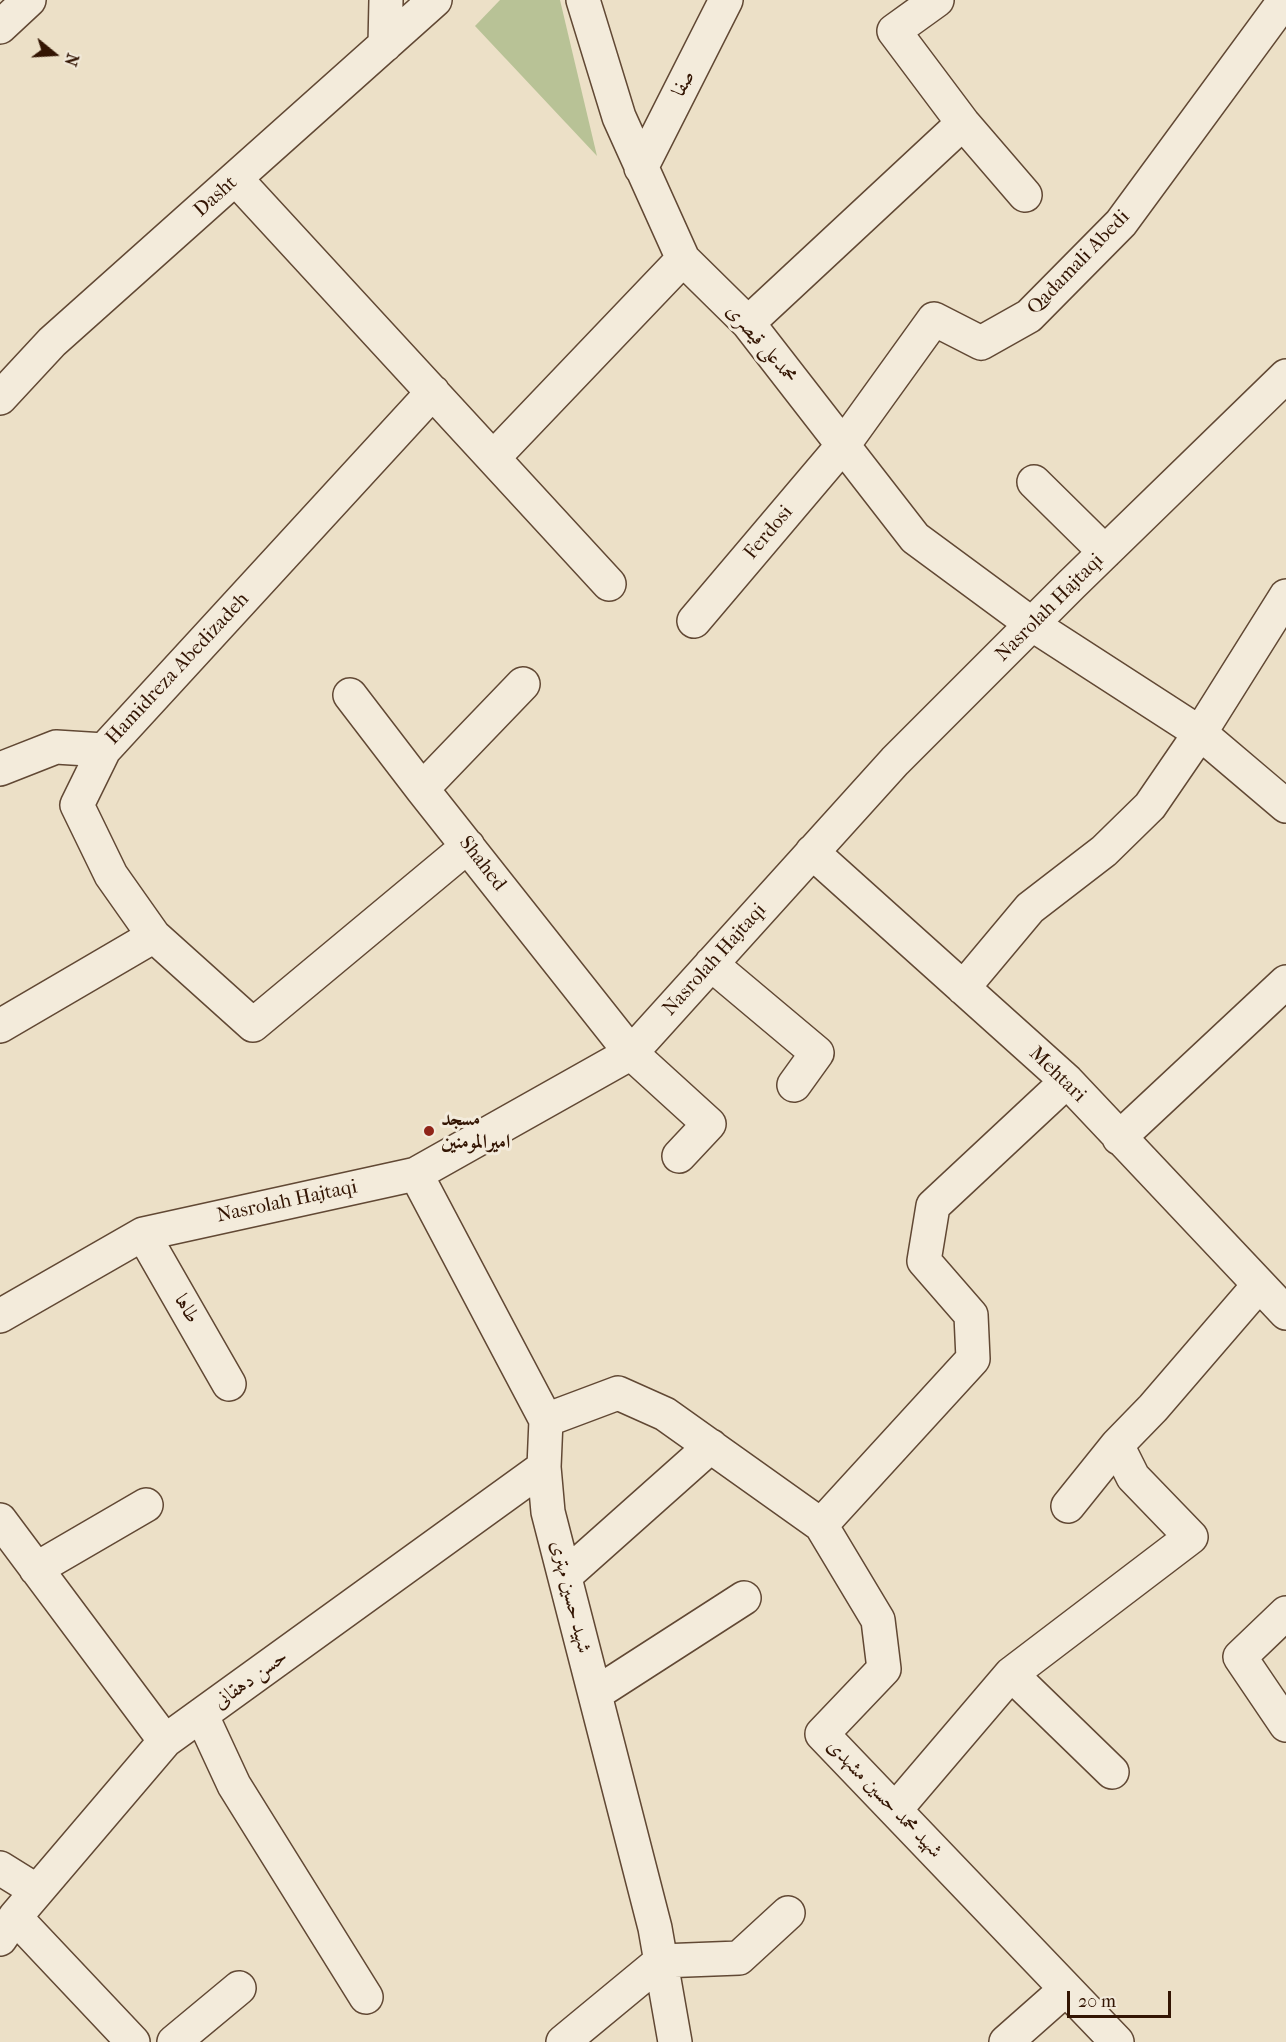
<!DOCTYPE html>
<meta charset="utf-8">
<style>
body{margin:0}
#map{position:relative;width:1286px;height:2042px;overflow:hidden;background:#ece0c7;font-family:"IM FELL French Canon",serif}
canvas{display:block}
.north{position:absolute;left:24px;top:24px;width:60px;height:60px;-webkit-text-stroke:4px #f3ebdb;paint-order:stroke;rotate:108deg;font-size:16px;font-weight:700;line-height:24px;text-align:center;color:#331503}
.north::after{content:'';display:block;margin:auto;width:21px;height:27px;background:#331503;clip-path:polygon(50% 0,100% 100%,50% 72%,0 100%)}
.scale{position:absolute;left:1067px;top:1991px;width:104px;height:27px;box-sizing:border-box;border:3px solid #331503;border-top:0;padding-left:8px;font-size:18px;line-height:21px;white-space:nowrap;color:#331503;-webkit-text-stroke:4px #f3ebdb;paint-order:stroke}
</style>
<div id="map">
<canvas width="1286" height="2042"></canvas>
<div class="north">N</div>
<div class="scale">20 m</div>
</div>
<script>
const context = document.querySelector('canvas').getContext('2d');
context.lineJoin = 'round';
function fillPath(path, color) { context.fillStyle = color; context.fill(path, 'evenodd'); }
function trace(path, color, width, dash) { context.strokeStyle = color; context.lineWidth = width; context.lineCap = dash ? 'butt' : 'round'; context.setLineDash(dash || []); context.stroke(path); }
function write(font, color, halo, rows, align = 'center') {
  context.font = font + ' "IM FELL French Canon",Amiri,serif'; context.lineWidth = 6; context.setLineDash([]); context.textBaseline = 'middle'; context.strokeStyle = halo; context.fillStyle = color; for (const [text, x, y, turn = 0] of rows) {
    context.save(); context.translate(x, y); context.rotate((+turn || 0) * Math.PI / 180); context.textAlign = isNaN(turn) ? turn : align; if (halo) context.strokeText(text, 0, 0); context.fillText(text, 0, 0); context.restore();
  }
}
fillPath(new Path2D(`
 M500,0H560L597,156L475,26Z`), '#b8c296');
const minor = new Path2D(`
 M583,0L619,117L683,259L748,323L915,538L1033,625L1200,733L1286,806
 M937,0L894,31L963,123L1025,195
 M0,27L29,0
 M385,45L386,0
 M641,168L726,0
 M236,179L609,584
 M748,323L963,123
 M433,392L104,750L77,805L111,875L154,936L253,1025L468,846
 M0,398L52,342L435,0
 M493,458L683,259
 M1034,482L1105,552
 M694,621L844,444L934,319L981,343L1029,316L1121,223L1279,8L1286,1
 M523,684L422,789L631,1053L709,1124L679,1156
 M350,695L422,789
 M0,769L56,747L104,750
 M812,852L1067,1081L1286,1313
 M711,964L817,1053L794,1085
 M963,988L1030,908L1104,851L1150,806L1200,733L1286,596
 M0,1026L154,936
 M1119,1138L1286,982
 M416,1174L546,1420L544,1467L548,1512L655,1928L675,2042
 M143,1234L229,1384
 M0,1316L143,1234L416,1174L631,1053L895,761L1071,585L1286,376
 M546,1420L618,1393L665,1414L821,1525L878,1620L884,1669L822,1734L1117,2042
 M1068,1506L1117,1445
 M0,1520L165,1741
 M821,1525L973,1359L971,1315L924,1261L933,1206L1067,1081
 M36,1569L146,1505
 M565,1576L711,1446
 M1286,1613L1240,1657L1286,1725
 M595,1694L744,1598
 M202,1716L234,1785L366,1997
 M1112,1772L1011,1674L1191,1537L1133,1477L1117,1445L1153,1408L1259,1285
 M895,1810L1011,1674
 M0,1868L37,1891
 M15,1917L133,2042
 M0,1939L15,1917L165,1741L544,1467
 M174,2042L239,1988
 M563,2042L661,1961L739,1958L788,1913
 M1006,2042L1066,1989`);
trace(minor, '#614834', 36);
trace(minor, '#f3ebdb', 33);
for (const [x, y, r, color] of [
 [429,1131,6,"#8f2418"]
]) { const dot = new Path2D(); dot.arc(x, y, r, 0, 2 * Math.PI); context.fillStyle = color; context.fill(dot); trace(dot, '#f3ebdb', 2); }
write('20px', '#331503', '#f3ebdb', [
 ["صفا",684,84,-63],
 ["Dasht",216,197,-42],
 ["Qadamali Abedi",1079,263,-46],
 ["محمدعلی قیصری",761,344,49],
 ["Ferdosi",769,533,-50],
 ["Nasrolah Hajtaqi",1050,608,-45],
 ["Hamidreza Abedizadeh",178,669,-47],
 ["Shahed",482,864,52],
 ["Nasrolah Hajtaqi",715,960,-48],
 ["Mehtari",1057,1075,44],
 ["Nasrolah Hajtaqi",287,1202,-12],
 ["طاها",186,1309,60],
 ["شهید حسین مهتری",570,1597,76],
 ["حسن دهقانی",251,1680,-36],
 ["شهید محمد حسین مشهدی",884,1799,46]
]);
write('bold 20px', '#331503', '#f3ebdb', [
 ["مسجد",441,1120],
 ["امیرالمومنین",441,1143]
], 'left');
</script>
